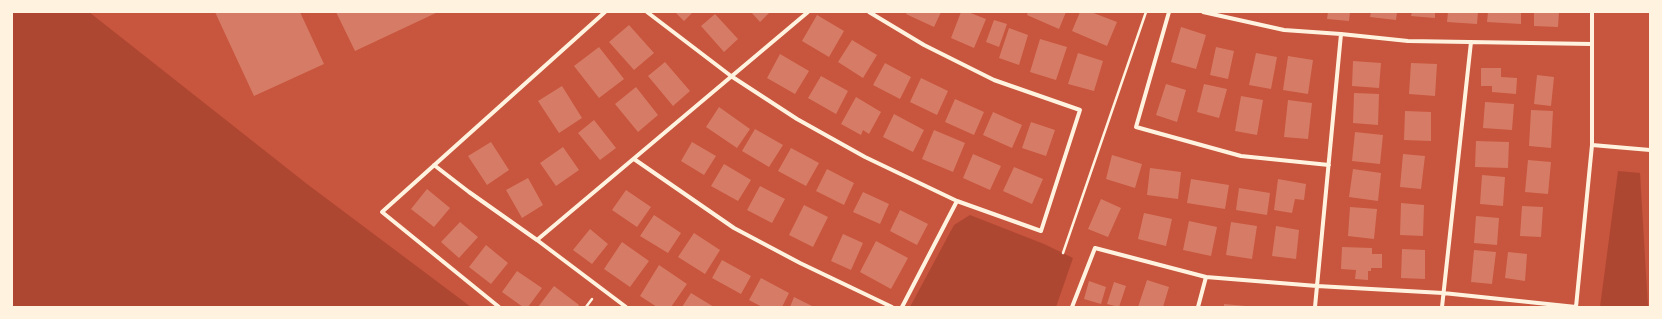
<!DOCTYPE html>
<style>
body{margin:0}
#map{position:relative;width:1662px;height:319px;overflow:hidden;background:#c8553d;font-family:"Alegreya Sans",sans-serif}
canvas{display:block}
.frame{position:absolute;inset:0;border:13px solid #fff3e0;pointer-events:none}
</style>
<div id="map">
<canvas width="1662" height="319"></canvas>
<div class="frame"></div>
</div>
<script>
const context = document.querySelector('canvas').getContext('2d');
context.lineJoin = 'round';
function fillPath(path, color) { context.fillStyle = color; context.fill(path, 'evenodd'); }
function trace(path, color, width, dash) { context.strokeStyle = color; context.lineWidth = width; context.lineCap = dash ? 'butt' : 'round'; context.setLineDash(dash || []); context.stroke(path); }
fillPath(new Path2D(`
 M12,12H89L307,184L471,307H12Z
 M1618,171L1640,173L1648,307H1600Z
 M970,215L1044,244L1073,258L1056,307H910L954,225Z`), '#ae4732');
fillPath(new Path2D(`
 M215,12H300L324,64L254,96Z
 M336,12H438L355,51Z
 M675,12H693L684,21Z
 M751,12H770L760,22Z
 M907,12H941L934,27L906,14Z
 M961,12H968L986,19L974,48L951,38Z
 M1028,12H1066L1059,29L1027,15Z
 M1080,12H1091L1117,22L1107,46L1072,31Z
 M1328,12H1350L1349,21L1327,19Z
 M1371,12H1397L1396,20L1370,17Z
 M1412,12H1435V18L1411,16Z
 M1448,12H1478L1477,24L1447,22Z
 M1488,12H1521V24L1487,22Z
 M1534,12H1559L1558,27L1534,26Z
 M715,14L738,39L724,52L701,26Z
 M817,15L844,31L829,57L802,41Z
 M994,20L1007,24L999,47L986,42Z
 M629,25L654,53L634,70L609,42Z
 M1181,27L1206,35L1196,69L1171,62Z
 M1009,28L1028,35L1019,65L999,58Z
 M1040,39L1067,47L1056,80L1030,72Z
 M852,40L877,55L863,78L838,62Z
 M599,47L624,79L599,98L574,66Z
 M1216,47L1234,51L1228,79L1210,75Z
 M1078,53L1103,61L1094,91L1068,84Z
 M1256,53L1277,57L1271,89L1249,85Z
 M780,54L809,71L795,94L767,78Z
 M1288,56L1313,60L1308,94L1283,90Z
 M1353,61L1381,63L1379,88L1352,86Z
 M665,62L690,91L673,106L648,76Z
 M885,63L911,77L900,99L873,85Z
 M1411,63L1437,64L1435,96L1409,94Z
 M1481,68H1501V77L1517,78L1516,94L1492,92V86H1481Z
 M1537,75L1554,77L1551,106L1534,104Z
 M821,76L848,91L836,114L808,98Z
 M921,78L948,91L937,115L910,102Z
 M1166,84L1186,90L1177,122L1156,115Z
 M1204,84L1227,89L1219,118L1197,112Z
 M562,86L582,118L559,133L538,101Z
 M636,87L658,115L638,132L615,104Z
 M1354,93L1379,94L1378,125L1353,123Z
 M1241,96L1263,100L1257,135L1235,131Z
 M856,97L881,112L869,134L863,130L861,135L841,124Z
 M955,99L984,112L974,135L945,122Z
 M1288,100L1312,103L1308,139L1284,137Z
 M1485,102L1514,104L1512,130L1483,128Z
 M719,107L750,129L737,148L706,127Z
 M1531,110L1553,111L1551,148L1529,146Z
 M1405,111L1431,112V141L1404,140Z
 M993,112L1022,125L1012,148L983,135Z
 M894,114L924,130L913,152L883,137Z
 M594,120L616,148L600,160L578,133Z
 M1031,122L1055,130L1046,156L1022,148Z
 M755,129L783,145L769,167L742,151Z
 M934,130L965,143L953,172L922,159Z
 M1355,132L1383,135L1380,164L1352,161Z
 M1476,141L1509,142L1508,168L1475,167Z
 M491,142L509,170L487,185L468,156Z
 M692,142L716,156L704,175L681,161Z
 M563,147L579,170L556,186L540,163Z
 M791,148L819,163L806,186L778,171Z
 M973,154L1001,166L990,190L963,178Z
 M1403,154L1425,156L1421,189L1400,187Z
 M1112,155L1142,164L1135,188L1106,179Z
 M1528,160L1551,162L1548,194L1525,192Z
 M724,164L751,180L738,201L711,186Z
 M1014,167L1043,179L1032,204L1003,191Z
 M1150,168L1181,172L1178,199L1147,195Z
 M827,169L854,183L844,205L816,191Z
 M1353,169L1381,173L1378,201L1349,197Z
 M1482,175L1505,177L1503,206L1480,204Z
 M528,178L543,205L522,218L506,190Z
 M1191,179L1229,185L1225,209L1187,203Z
 M1278,179L1306,184L1304,200L1295,199L1292,213L1274,210Z
 M760,186L785,199L772,223L747,210Z
 M1239,188L1270,193L1267,215L1236,210Z
 M427,189L450,208L434,227L411,209Z
 M626,190L651,207L637,227L612,210Z
 M863,192L889,204L880,224L853,212Z
 M1101,199L1121,208L1108,237L1088,229Z
 M1401,203L1424,205L1423,236L1400,235Z
 M804,205L828,217L813,247L789,235Z
 M1522,206L1543,207L1541,237L1520,236Z
 M1350,207L1377,209L1374,239L1348,236Z
 M900,210L928,224L917,245L890,231Z
 M1144,213L1172,219L1166,246L1138,239Z
 M654,215L681,233L668,253L640,236Z
 M1476,216L1499,218L1497,245L1474,243Z
 M1189,221L1217,227L1211,256L1183,250Z
 M460,222L478,237L459,258L441,242Z
 M1231,222L1257,226L1252,259L1226,255Z
 M1276,226L1299,230L1296,259L1272,256Z
 M590,229L608,244L592,264L573,250Z
 M694,233L720,250L705,274L678,257Z
 M843,234L863,243L851,270L831,261Z
 M876,241L908,258L891,289L860,272Z
 M622,242L649,261L630,287L604,269Z
 M486,245L508,263L491,284L469,267Z
 M1342,247L1372,248V254H1382V268H1371V271H1368V280L1355,279L1356,270L1341,269Z
 M1402,249L1425,250V279L1401,278Z
 M1474,250L1496,252L1492,284L1471,282Z
 M1508,252L1527,254L1525,281L1505,278Z
 M722,260L751,276L741,294L712,278Z
 M659,265L687,284L671,307H657L640,296Z
 M517,271L542,288L528,307H523L502,292Z
 M761,278L789,293L782,307H762L749,300Z
 M1147,280L1169,287L1163,307H1138Z
 M1089,281L1106,287L1101,304L1084,299Z
 M1114,282L1126,286L1119,307L1107,304Z
 M554,286L579,305L578,307H538Z
 M691,293L714,307H682Z
 M794,297L814,307H790Z
 M1224,304L1246,306V307H1224Z`), '#d67c66');
trace(new Path2D(`
 M1063,253L1146,12
 M586,307L592,299`), '#fff3e0', 2.5);
trace(new Path2D(`
 M647,12L731,76L797,119L865,157L957,201L1041,231L1080,110L994,80L924,45L869,12
 M1169,12L1136,127L1241,156L1329,165
 M1203,12L1284,30L1341,34L1408,41L1592,44
 M1592,145L1650,150
 M634,159L734,228L800,263L892,307
 M434,165L469,192L537,240L626,307
 M537,240L808,12
 M499,307L382,212L605,12
 M902,307L957,201
 M1072,307L1095,248L1206,277L1317,286L1443,293L1576,307
 M1198,307L1206,277
 M1315,307L1341,34
 M1442,307L1471,42
 M1576,307L1592,145V12`), '#fff3e0', 4);
</script>
